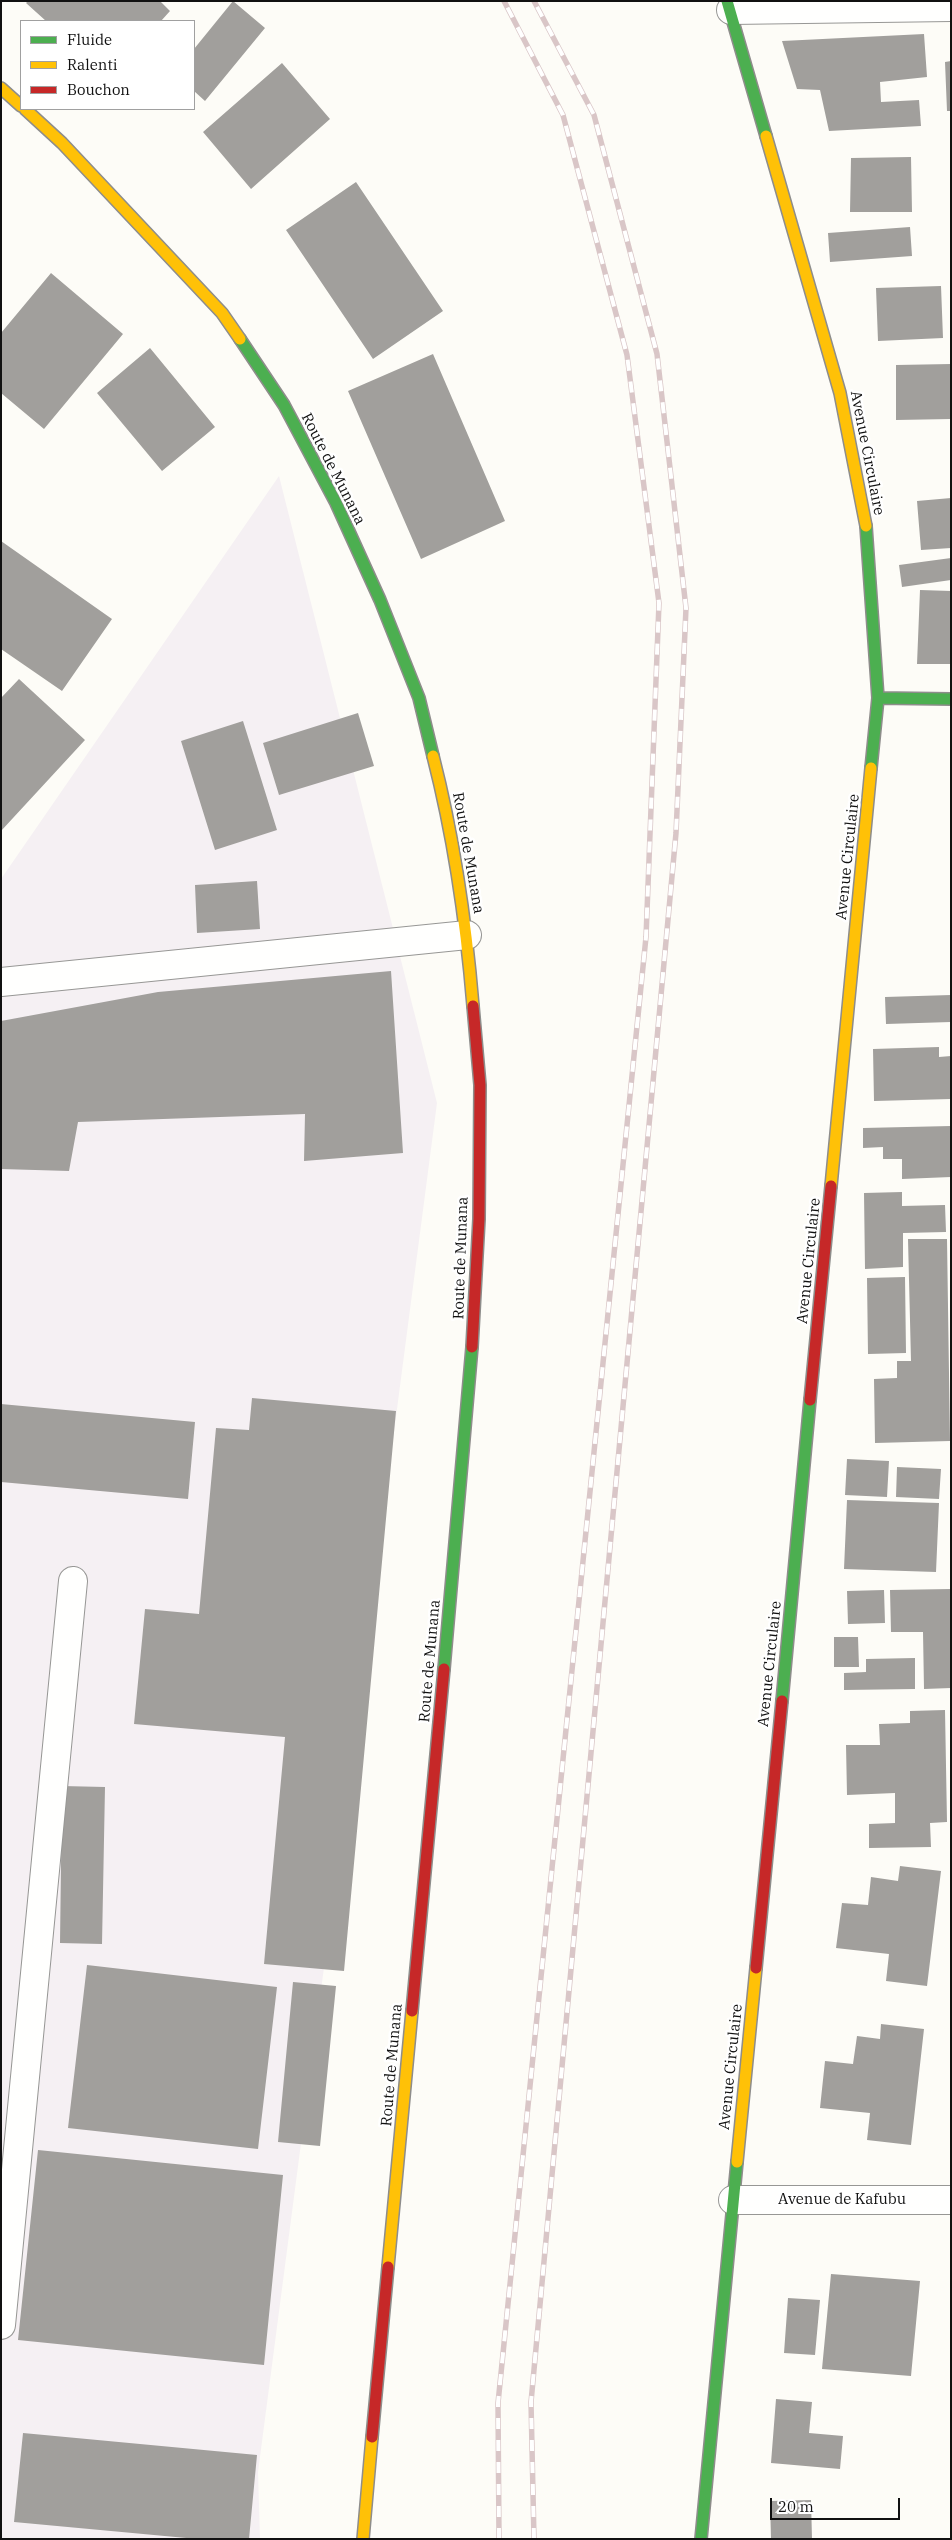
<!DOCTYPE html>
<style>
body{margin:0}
#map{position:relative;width:952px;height:2540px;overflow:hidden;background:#fdfcf7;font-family:"IBM Plex Serif",serif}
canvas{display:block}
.frame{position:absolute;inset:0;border:2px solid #111;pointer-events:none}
.legend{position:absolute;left:20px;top:20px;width:175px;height:90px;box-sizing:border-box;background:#fff;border:1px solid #a0a0a0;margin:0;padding:6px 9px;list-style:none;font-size:15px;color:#111}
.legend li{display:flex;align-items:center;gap:10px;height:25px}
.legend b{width:25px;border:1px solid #a0a0a0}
.scale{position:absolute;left:770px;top:2498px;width:130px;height:22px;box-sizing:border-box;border:2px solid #111;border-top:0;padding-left:6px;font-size:15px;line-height:18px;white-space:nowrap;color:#111;-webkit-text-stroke:4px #fff;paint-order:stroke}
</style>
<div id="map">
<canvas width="952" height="2540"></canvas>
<div class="frame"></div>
<ul class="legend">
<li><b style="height:6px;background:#4caf50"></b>Fluide</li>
<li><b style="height:6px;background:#ffc107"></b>Ralenti</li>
<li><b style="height:6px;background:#c62828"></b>Bouchon</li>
</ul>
<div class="scale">20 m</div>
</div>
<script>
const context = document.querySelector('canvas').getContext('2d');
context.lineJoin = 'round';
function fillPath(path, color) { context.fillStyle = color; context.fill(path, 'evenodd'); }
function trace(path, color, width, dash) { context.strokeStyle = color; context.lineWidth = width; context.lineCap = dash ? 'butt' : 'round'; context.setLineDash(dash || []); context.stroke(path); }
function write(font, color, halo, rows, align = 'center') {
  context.font = font + ' "IBM Plex Serif",serif'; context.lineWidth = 5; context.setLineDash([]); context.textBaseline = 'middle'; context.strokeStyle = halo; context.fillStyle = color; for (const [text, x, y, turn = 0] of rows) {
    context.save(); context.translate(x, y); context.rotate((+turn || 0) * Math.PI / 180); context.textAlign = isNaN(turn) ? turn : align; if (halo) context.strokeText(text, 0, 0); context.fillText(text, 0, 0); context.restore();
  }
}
fillPath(new Path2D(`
 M279,476L437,1103L258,2472L260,2539H1V879Z`), '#f5f0f3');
fillPath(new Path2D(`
 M28,1H160L170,11L161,21H46L26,3Z
 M233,1L265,28L205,101L194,91V49Z
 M924,34L927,77L880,82L881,102L919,100L921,126L829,131L820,90L797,89L782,41Z
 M951,61V111H947L945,62Z
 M282,63L330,119L251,189L203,132Z
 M911,157L912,212H850L851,158Z
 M356,182L443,311L373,359L286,230Z
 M910,227L912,256L830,262L828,233Z
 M51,273L123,334L44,429L1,393V333Z
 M941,286L943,338L878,341L876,288Z
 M150,348L215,427L162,471L97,393Z
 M433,354L505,521L421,559L348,391Z
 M951,364V419L896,420V365Z
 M951,498V548L921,550L917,501Z
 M1,541L112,619L62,691L1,649Z
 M951,558V580L902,587L899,565Z
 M920,590L951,591V664H917Z
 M19,679L85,740L1,831V698Z
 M358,713L374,766L279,795L263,743Z
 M243,721L277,830L215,850L181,741Z
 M257,881L260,929L197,933L195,885Z
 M391,971L403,1153L304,1161L305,1114L78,1122L69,1171L1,1169V1021L158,992Z
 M951,995V1022L886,1024L885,997Z
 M939,1047V1057L951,1056V1099L874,1101L873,1049Z
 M951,1126V1177L902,1179V1159H883V1147L863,1148V1128Z
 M902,1192V1206L945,1205L946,1232L903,1233V1267L865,1269L864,1193Z
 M908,1239H947L950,1441L875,1443L874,1379L897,1378V1361H911Z
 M905,1277L906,1353L868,1354L867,1278Z
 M252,1398L396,1411L344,1971L264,1964L285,1737L134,1724L145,1609L199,1614L216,1428L249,1430Z
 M1,1404L195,1422L188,1499L1,1482Z
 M847,1459L889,1461L887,1497L845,1495Z
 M897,1467L941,1469L939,1499L896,1497Z
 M847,1500L939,1503L936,1572L844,1569Z
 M951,1589V1688L924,1689L923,1632H891L890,1590Z
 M884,1590L885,1623L848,1624L847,1591Z
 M834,1637H858L859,1667H834Z
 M915,1658V1689L844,1690V1673L866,1672V1659Z
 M945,1710L947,1822L930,1823L931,1847L869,1848V1824L895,1823V1793L847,1795L846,1745H880L879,1724L910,1723V1711Z
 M62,1786L105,1787L102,1944L60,1943Z
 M900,1866L941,1871L927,1986L886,1981L889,1954L836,1948L842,1903L868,1905L871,1877L898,1881Z
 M87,1965L277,1987L258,2149L68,2128Z
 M293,1982L336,1986L320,2146L278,2142Z
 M881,2024L924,2029L911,2145L867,2140L870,2113L820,2108L825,2061L853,2064L857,2036L880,2039Z
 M38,2150L283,2175L264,2365L18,2340Z
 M831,2274L920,2281L911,2376L822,2369Z
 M788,2298L820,2300L815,2355L784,2353Z
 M776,2399L812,2402L809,2433L843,2436L840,2469L771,2463Z
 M23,2433L257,2455L249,2539H197L14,2522Z
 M811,2500L812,2539H771L770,2501Z`), '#a19f9c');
const street = new Path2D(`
 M731,10L951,7
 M1,982L467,935
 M733,2200H951
 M1,2325L73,1581`);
const fast = new Path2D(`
 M727,1L766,136
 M240,339L284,405L336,503L380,600L419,698L433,756
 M866,526L878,698L871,768
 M878,698L951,699
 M444,1669L472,1347
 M782,1701L810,1400
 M701,2539L737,2162`);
const slow = new Path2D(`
 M1,88L21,106
 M25,109L62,143L222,313L240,339
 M766,136L840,393L866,526
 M433,756C454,838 466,921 473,1006
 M831,1186L871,768
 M737,2162L756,1968
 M388,2267L412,2011
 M363,2539L372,2437`);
const jam = new Path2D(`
 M472,1347L479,1219L480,1085L473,1006
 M810,1400L831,1186
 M756,1968L782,1701
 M412,2011L444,1669
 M372,2437L388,2267`);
trace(street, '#979795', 30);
trace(fast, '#8e8d8b', 14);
trace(slow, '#8e8d8b', 14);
trace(jam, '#8e8d8b', 14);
trace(street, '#fffffe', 28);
trace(fast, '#4caf50', 11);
trace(slow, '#ffc107', 11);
trace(jam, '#c62828', 11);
const rail = new Path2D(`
 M499,2539L498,2403L646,937L659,603L627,355L563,115L504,1
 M534,2539L531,2402L676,833L686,608L657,354L594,115L534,1`);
trace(rail, '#d9c6c7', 5.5);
trace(rail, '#fff', 4, [11]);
write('15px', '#111', '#fff', [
 ["Avenue Circulaire",867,453,79],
 ["Route de Munana",333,469,63],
 ["Route de Munana",468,853,80],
 ["Avenue Circulaire",848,857,-84],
 ["Route de Munana",461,1258,-88],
 ["Avenue Circulaire",809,1261,-84],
 ["Route de Munana",430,1661,-85],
 ["Avenue Circulaire",770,1664,-84],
 ["Route de Munana",392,2065,-85],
 ["Avenue Circulaire",731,2067,-84],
 ["Avenue de Kafubu",842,2200]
]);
</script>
